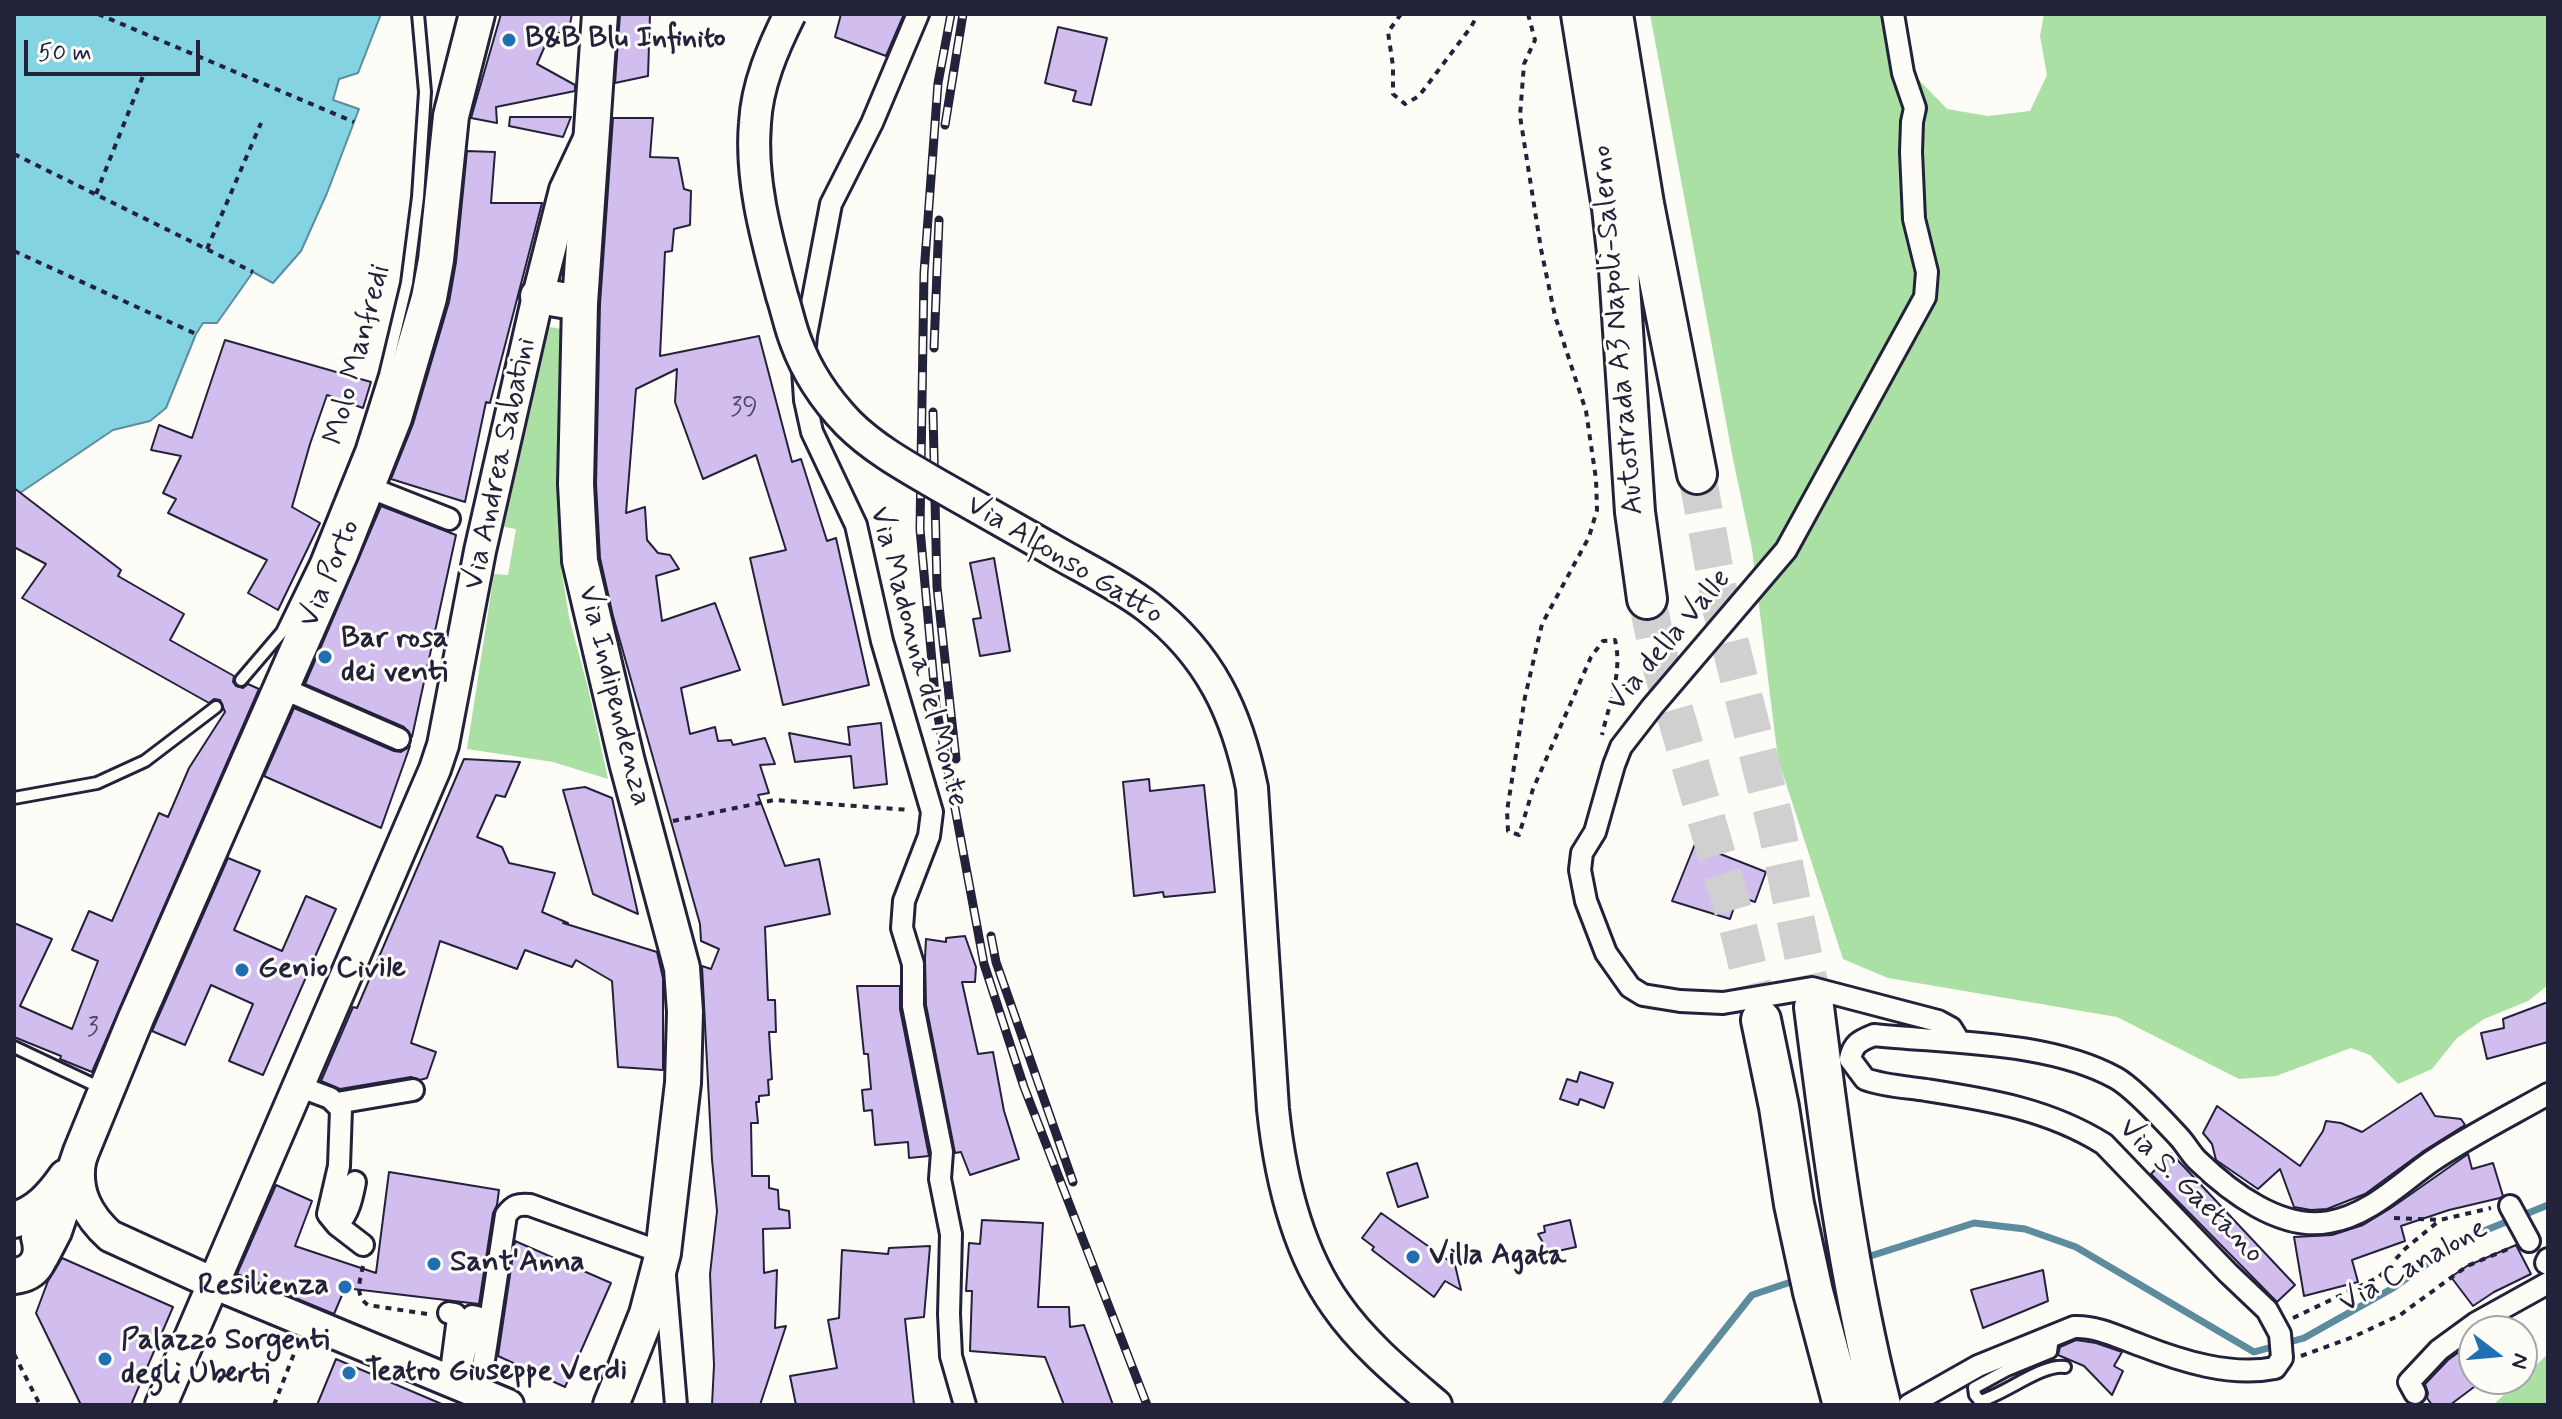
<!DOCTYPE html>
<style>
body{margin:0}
#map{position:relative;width:2562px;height:1419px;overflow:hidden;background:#fdfcf7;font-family:Mynerve,sans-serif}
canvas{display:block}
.frame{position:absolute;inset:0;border:16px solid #22223b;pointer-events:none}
.north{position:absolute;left:2458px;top:1315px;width:80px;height:80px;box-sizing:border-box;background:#fdfcf7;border:2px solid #a5a5ac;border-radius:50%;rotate:106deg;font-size:22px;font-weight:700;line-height:32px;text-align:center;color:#22223b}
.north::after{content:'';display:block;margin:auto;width:28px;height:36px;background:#1f6fb2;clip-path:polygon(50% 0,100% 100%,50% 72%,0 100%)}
.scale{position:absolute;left:24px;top:40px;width:176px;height:36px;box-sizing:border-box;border:4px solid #22223b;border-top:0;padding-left:10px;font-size:24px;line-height:28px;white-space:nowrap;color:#22223b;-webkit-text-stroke:6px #fdfcf7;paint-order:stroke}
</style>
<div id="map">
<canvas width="2562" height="1419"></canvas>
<div class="frame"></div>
<div class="north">N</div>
<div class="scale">50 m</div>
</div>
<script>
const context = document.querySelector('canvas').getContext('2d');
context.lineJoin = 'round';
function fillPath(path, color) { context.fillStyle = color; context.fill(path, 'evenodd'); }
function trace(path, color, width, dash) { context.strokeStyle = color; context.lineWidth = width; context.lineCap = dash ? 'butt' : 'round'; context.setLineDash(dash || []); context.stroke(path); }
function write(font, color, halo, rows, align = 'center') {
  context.font = font + ' Mynerve,sans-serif'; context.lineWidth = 6; context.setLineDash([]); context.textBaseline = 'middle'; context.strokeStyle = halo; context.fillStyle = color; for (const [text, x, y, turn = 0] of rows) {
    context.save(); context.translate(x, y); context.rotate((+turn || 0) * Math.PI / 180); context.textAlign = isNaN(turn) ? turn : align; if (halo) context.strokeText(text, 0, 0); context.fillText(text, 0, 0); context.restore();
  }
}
fillPath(new Path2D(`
 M1650,14H1895L1899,49L1919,80L1947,109L1988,116L2030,111L2047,75L2040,36L2044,14H2548V985L2528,1001L2484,1019L2457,1038L2432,1069L2398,1084L2370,1055L2351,1048L2276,1076L2239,1079L2117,1017L1888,978L1843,959L1778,759L1752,549L1733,459Z
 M549,327L562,329L559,555L569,617L588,688L608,779L553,762L467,749L494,574L508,575L516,529L504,527Z
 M2548,1354V1405H2494L2495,1403Z`), '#aae0a3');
const water = new Path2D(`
 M14,14H381L358,73L339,79L333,100L359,109L327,193L301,251L273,283L253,272L217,323H203L196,334L166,408L150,421L113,430L14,497Z`);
fillPath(water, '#84d3e2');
trace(water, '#5d8c9f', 2);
trace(new Path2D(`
 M1861,1259L1974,1223L2025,1229L2076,1247L2254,1352L2304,1338L2393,1288L2459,1241L2548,1205
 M1665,1405L1752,1295L1800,1279`), '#5d8c9f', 7);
const building = new Path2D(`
 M501,14H572L568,34L551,32L537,64L575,85V91L496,107L497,123L471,118Z
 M620,14H650L648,76L615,83Z
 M841,14H904L886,56L835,37Z
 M1058,27L1107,38L1091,105L1073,101L1076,91L1045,83Z
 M510,117H571L563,137L509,126Z
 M613,118H653L650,157L678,158L684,189L691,191L690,225L674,229L672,251L665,252L660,356L759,336L792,462L801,459L827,541L836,538L869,685L783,705L750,558L786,550L756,455L703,479L675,402L677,369L636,389L626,513L645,507L647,540L658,553L670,555L679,569L656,576L662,621L715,603L740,670L681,688L690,734L715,727L718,741L731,740L733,745L765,738L775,764L760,765L769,793L758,795L785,866L819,859L830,914L765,927L768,1000H775L776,1032H769L772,1079L768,1080L769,1095L759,1096V1102H756L758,1123H751L752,1176H769V1188L778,1190L779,1209L789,1211L790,1228L763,1229L764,1273L777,1270L775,1328L786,1326L760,1405H712L714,1365L710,1274L717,1211L712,1160L702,966L711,969L719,949L701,941L700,924L613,616L600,558L596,484L600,304Z
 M467,151L495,152L491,203H542L490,403L486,402L465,502L391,479L413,424L449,302L456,262Z
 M225,340L371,382L363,408L327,395L310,444L292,507L320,523L278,610L248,593L267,560L168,513L176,499L163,493L181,456L151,450L159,425L192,438Z
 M14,488L121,570L118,576L184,614L170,640L234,676L233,682L236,686L243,688L248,684L259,689L92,1072L60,1059L61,1056L14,1037V923L52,939L20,1006L72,1029L98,961L72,950L89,911L112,921L159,813L168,817L189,768L225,712L220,700L214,699L209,703L22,598L46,564L14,547Z
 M381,506L456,535L412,737L404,727L305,684Z
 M994,558L1010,651L980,656L973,619L981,618L970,563Z
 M294,708L394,751L401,752L410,746L381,828L264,776Z
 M881,723L887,784L854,788L851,756L795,762L789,733L850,745L848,727Z
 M464,759L520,762L505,797L496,795L477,837L502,847L509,863L555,873L542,912L568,923H563L657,952L663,978V1070L618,1067L612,981L576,960L572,967L525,950L517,969L440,941L411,1043L436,1052L427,1078L420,1080L411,1077L340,1089L321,1081L353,1007L357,1008Z
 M1149,779L1150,791L1204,785L1215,892L1164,897L1163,892L1134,896L1123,782Z
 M585,787L612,798L638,914L593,894L563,790Z
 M1695,844L1766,872L1755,902L1738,896L1730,919L1672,901Z
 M228,858L260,871L234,930L282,951L306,896L336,909L263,1075L229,1061L253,1004L211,985L185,1045L152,1031Z
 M965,936L976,967L975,982H962L978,1054L993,1052L1004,1111L1019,1159L970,1175L961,1152L955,1153L926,1005L925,958L926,939L946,942V938Z
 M857,986H900V1009L929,1156L909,1158L908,1142L875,1145L872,1110L864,1111L862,1090L871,1089L868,1054H864Z
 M2548,1002V1042L2487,1059L2481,1033L2504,1028L2503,1019Z
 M1580,1072L1613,1083L1604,1108L1580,1099L1578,1105L1560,1099L1567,1079L1577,1082Z
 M2421,1093L2435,1116L2461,1119L2465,1125L2425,1150L2365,1194L2327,1209L2311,1210L2294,1207L2280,1169L2258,1189L2216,1160L2212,1144L2203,1133L2217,1106L2300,1166L2323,1131L2326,1121L2341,1123L2362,1132Z
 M2171,1153L2295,1285L2277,1302L2151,1174Z
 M2468,1154L2472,1169L2493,1163L2503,1196L2500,1198L2449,1210L2401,1226L2405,1241L2352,1260L2358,1282L2304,1296L2294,1237L2332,1235L2363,1225L2391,1208Z
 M1417,1163L1428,1197L1398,1207L1387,1173Z
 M389,1172L499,1190L497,1205L493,1213L479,1304L345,1288L334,1314L237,1274L276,1185L312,1201L295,1246L376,1273Z
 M1381,1213L1455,1265L1461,1290L1445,1281L1434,1297L1372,1250L1374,1247L1362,1238Z
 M982,1220L1043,1223L1038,1307H1069L1070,1327L1084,1325L1113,1405H1064L1045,1357L970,1351L972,1291H966L969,1243L980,1244Z
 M1570,1220L1576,1247L1549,1253L1538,1234L1545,1232L1544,1226Z
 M515,1241L611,1283L565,1387L498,1356Z
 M2516,1245L2531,1274L2494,1292L2473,1306L2451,1277L2467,1266Z
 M930,1246L924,1317L905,1319L914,1405H796L790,1376L837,1368L828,1320L839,1318L842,1250L888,1254L889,1248Z
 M62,1258L173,1307L131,1405H81L36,1313L48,1281Z
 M2043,1270L2048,1301L1983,1328L1971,1290Z
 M2076,1340L2096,1343L2122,1352L2114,1366L2123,1371L2112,1395L2084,1366L2058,1355L2060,1347Z
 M2474,1341V1387L2450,1405H2432L2427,1398L2428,1393L2425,1384L2448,1360Z
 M336,1359L444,1405H317Z`);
fillPath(building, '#d1bdee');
trace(building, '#22223b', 2);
trace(new Path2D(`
 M1697,474L1722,611L1776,826L1814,1007
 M1647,599L1660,662L1738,927L1761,1020`), '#d1d0d1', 38, [38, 19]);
const lane = new Path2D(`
 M241,680L282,632L316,562L362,448L385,375L407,283L418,197L425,92L418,14
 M14,798L97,783L145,761L216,707
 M14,1047L103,1089
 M2053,1337L2051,1352L2007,1370L1974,1388L1975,1395L1980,1401C2006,1394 2041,1364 2065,1367`);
const street = new Path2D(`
 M918,14L872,123L831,204L806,335L803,370L805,400L812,432L856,525L882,641L932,812L929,836L904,901L902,928L913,964V1006L942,1152L940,1179L951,1234L949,1314L951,1356L965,1405
 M1893,14L1903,73L1915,108L1912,122L1911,152L1914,219L1927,272L1925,297L1786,550L1652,707L1621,747L1614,765L1595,832L1582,853L1580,870L1586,901L1606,953L1630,987L1643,995L1680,1001L1723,1003L1812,988L1938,1021L1951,1028L1959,1041
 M368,487L449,519
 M282,688L399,739
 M298,1086L330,1098L341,1109L339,1166L328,1214L337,1225L363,1245
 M337,1103L413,1090
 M2510,1206L2529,1241
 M337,1225C349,1214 352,1197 355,1182
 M2548,1259L2546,1263L2548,1264
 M449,1313L455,1314L458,1318L452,1364L462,1366L472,1316L484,1319L481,1335
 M479,1393L506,1215C514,1205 518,1204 530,1205L663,1253L676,1405
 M2415,1393L2409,1382L2439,1350L2476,1323L2548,1283
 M1909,1405L1978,1366L2074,1327C2097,1326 2118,1337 2140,1345C2181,1361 2231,1377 2275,1368L2282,1358L2280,1334L2267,1310L2228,1273L2104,1144C2048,1109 1989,1100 1926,1090C1906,1087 1884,1086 1865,1079L1850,1059C1853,1044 1859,1041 1874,1035C1950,1043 2049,1041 2116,1078C2134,1088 2164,1121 2178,1136C2185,1143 2190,1153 2197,1160C2230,1192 2281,1231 2329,1222C2370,1215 2400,1183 2432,1161C2469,1136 2509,1116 2548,1094`);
const secondary = new Path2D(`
 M1049,548C1081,567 1118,584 1148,607C1210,655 1237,713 1252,788L1273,1109C1280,1177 1296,1249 1336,1305C1363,1344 1401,1375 1436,1405
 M80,1161C75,1192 87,1215 110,1236L213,1283L508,1405
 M161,1405L435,769L443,745L480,551L538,296L565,190L589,139`);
const primary = new Path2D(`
 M600,14L580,303L576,484L580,561L627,762L682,968L685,1012L683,1083L663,1253L647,1314L611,1405
 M538,296L580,303
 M14,1220C38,1213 52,1197 66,1177
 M41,1256L54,1231L81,1152L136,1018L340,554L394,418L429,298L436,260L451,116L477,14
 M14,1276C35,1274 45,1258 39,1237`);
const highway = new Path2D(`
 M1581,14L1612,208L1619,270L1635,512L1647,599
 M1613,14L1644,204L1697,474
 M1814,1007C1831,1141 1848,1274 1881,1405
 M1761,1020L1779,1107L1794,1204L1813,1292L1843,1405`);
trace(lane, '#22223b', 16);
trace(street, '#22223b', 26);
trace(secondary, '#22223b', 36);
trace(primary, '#22223b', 40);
trace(highway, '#22223b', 44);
trace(new Path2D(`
 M98,14L354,122
 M1401,14L1388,32L1393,66V94L1405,104L1419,96L1471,27L1478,14
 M1528,14L1535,40L1524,64L1520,116L1541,249L1555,316L1586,411L1596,479L1597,510L1589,537L1542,624L1525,697L1507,811L1508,831L1519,835L1533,789L1591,657L1603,641L1615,640C1623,672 1609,704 1602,735
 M14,154L253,272
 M96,194L143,76
 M207,249L261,123
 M14,251L196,334
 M673,821L774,800L910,810
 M2394,1218L2440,1220L2491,1208
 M363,1266C360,1281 354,1295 368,1305L427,1314
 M2293,1318L2379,1277L2406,1248L2440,1220
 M14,1354L40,1405
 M2301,1356L2353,1337L2400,1315L2467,1266L2508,1249
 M274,1405L297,1346`), '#22223b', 4, [6, 6]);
trace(lane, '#fdfcf7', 10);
trace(street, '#fdfcf7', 20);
trace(secondary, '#fdfcf7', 30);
trace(primary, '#fdfcf7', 34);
trace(highway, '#fdfcf7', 38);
const rail = new Path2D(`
 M951,14L938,83L924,273L920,529L936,706L984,964L1024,1087L1147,1405
 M945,125L963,14
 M934,348L939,220
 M933,412L937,587L956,759
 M991,936L996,962L1073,1182`);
trace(rail, '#22223b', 9);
trace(rail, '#fdfcf7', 6, [18]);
const secondaryBridge = new Path2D(`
 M790,14C773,48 757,85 755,123C750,181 767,240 782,296C787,311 790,327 796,342C807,372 826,400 848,423C874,449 907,467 938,485C975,506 1012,527 1049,548`);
trace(secondaryBridge, '#22223b', 36, []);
trace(secondaryBridge, '#fdfcf7', 30);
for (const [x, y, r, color] of [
 [509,40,8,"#1f6fb2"],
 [325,657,8,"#1f6fb2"],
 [242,970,8,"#1f6fb2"],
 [1413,1257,8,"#1f6fb2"],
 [434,1264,8,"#1f6fb2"],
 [345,1287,8,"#1f6fb2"],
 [105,1359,8,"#1f6fb2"],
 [349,1373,8,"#1f6fb2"]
]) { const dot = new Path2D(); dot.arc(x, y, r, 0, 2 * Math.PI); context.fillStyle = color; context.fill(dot); trace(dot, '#fdfcf7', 3); }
write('26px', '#4e4968', null, [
 ["39",744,410],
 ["3",93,1030]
]);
write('bold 30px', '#22223b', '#fdfcf7', [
 ["B&B Blu Infinito",525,40],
 ["Bar rosa",341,640],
 ["dei venti",341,674],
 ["Genio Civile",258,970],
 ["Villa Agata",1429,1257],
 ["Sant'Anna",450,1264],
 ["Resilienza",329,1287,"right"],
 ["Palazzo Sorgenti",121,1342],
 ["degli Uberti",121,1376],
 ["Teatro Giuseppe Verdi",365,1373]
], 'left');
write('30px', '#22223b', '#fdfcf7', [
 ["Autostrada A3 Napoli-Salerno",1619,330,-95],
 ["Molo Manfredi",359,355,-75],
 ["Via Andrea Sabatini",501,464,-78],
 ["Via Alfonso Gatto",1064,561,31],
 ["Via Porto",331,574,-67],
 ["Via della Valle",1670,641,-50],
 ["Via Madonna del Monte",917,657,75],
 ["Via Indipendenza",613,696,76],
 ["Via S. Gaetano",2190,1192,45],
 ["Via Canalone",2414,1267,-29]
]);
</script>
